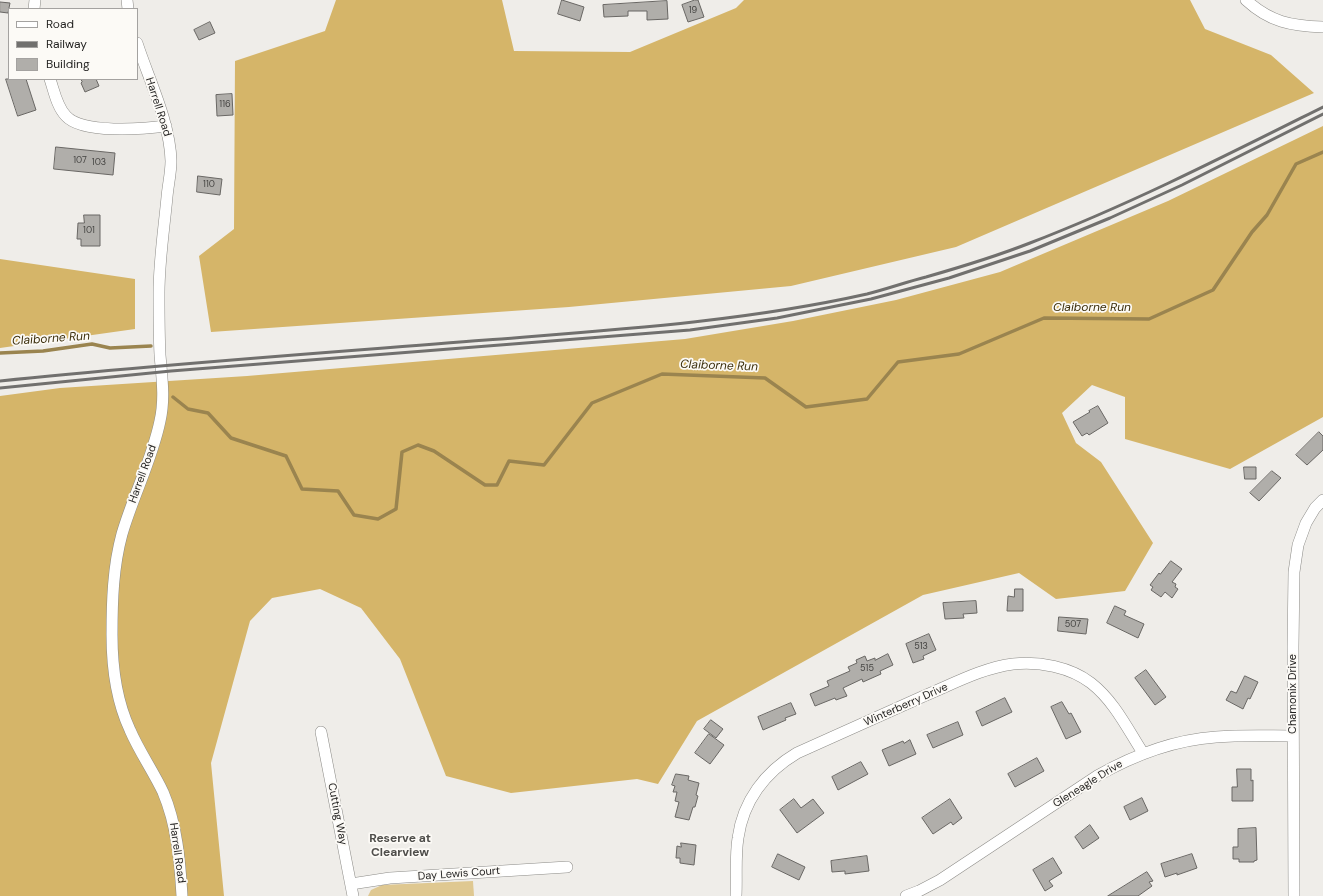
<!DOCTYPE html>
<style>
body{margin:0}
#map{position:relative;width:1323px;height:896px;overflow:hidden;background:#efede9;font-family:"DM Sans",sans-serif}
canvas{display:block}
.legend{position:absolute;left:8px;top:8px;width:130px;height:72px;box-sizing:border-box;background:#fcfaf6;border:1px solid #a4a2a0;margin:0;padding:5px 7px;list-style:none;font-size:12px;color:#201f1e}
.legend li{display:flex;align-items:center;gap:8px;height:20px}
.legend b{width:20px;border:1px solid #a4a2a0}
</style>
<div id="map">
<canvas width="1323" height="896"></canvas>
<ul class="legend">
<li><b style="height:5px;background:#fff"></b>Road</li>
<li><b style="height:5px;background:#71706e"></b>Railway</li>
<li><b style="height:11px;background:#b0aeaa"></b>Building</li>
</ul>
</div>
<script>
const context = document.querySelector('canvas').getContext('2d');
context.lineJoin = 'round';
function fillPath(path, color) { context.fillStyle = color; context.fill(path, 'evenodd'); }
function trace(path, color, width, dash) { context.strokeStyle = color; context.lineWidth = width; context.lineCap = dash ? 'butt' : 'round'; context.setLineDash(dash || []); context.stroke(path); }
function write(font, color, halo, rows, align = 'center') {
  context.font = font + ' "DM Sans",sans-serif'; context.lineWidth = 3.5; context.setLineDash([]); context.textBaseline = 'middle'; context.strokeStyle = halo; context.fillStyle = color; for (const [text, x, y, turn = 0] of rows) {
    context.save(); context.translate(x, y); context.rotate((+turn || 0) * Math.PI / 180); context.textAlign = isNaN(turn) ? turn : align; if (halo) context.strokeText(text, 0, 0); context.fillText(text, 0, 0); context.restore();
  }
}
fillPath(new Path2D(`
 M473,881L474,896H368L371,890L382,885Z`), '#dfc891');
fillPath(new Path2D(`
 M336,0H502L514,51L630,52L736,8L744,0H1190L1205,29L1271,55L1314,93L956,247L791,286L569,307L211,332L199,256L234,229L235,61L325,31Z
 M1323,126V417L1230,469L1125,439V397L1092,385L1062,413L1076,443L1101,462L1153,543L1125,591L1056,599L1019,573L923,595L697,721L658,784L637,779L511,793L446,776L400,659L361,608L320,589L272,598L250,621L211,763L224,896H0V396L60,388L247,376L685,339L793,321L896,300L1000,272L1168,201Z
 M0,259L135,279V329L0,348Z`), '#d5b569');
trace(new Path2D(`
 M0,353L43,351L92,344L110,348L151,346
 M173,397L188,409L208,413L231,438L286,456L302,489L338,491L354,515L378,519L396,509L402,452L418,445L434,451L485,485H497L509,461L544,465L592,403L662,374L765,378L806,407L867,399L898,362L959,354L1044,318L1149,319L1213,290L1252,232L1267,215L1296,164L1323,152`), '#9a844f', 3.5);
const building = new Path2D(`
 M562,0L584,7L580,21L558,14Z
 M695,0H698L704,17L688,22L682,5Z
 M667,1L668,19L647,20V11H628V16L604,17L603,5Z
 M0,2L10,3L8,13L0,12Z
 M210,22L215,33L199,40L194,30Z
 M6,79H26L36,110L18,116Z
 M81,79H96L99,86L85,92L81,83L82,82Z
 M232,94L233,115L217,116L216,95Z
 M56,147L115,153L113,175L54,169Z
 M198,176L222,179L220,195L197,192Z
 M84,215H100V246H81V239H77L78,223H84Z
 M1098,406L1108,423L1089,435L1087,433L1082,436L1073,422L1090,412L1089,411Z
 M1319,432L1323,436V450L1307,465L1296,455Z
 M1244,467H1256V479H1245Z
 M1272,471L1281,478L1259,501L1250,493Z
 M1171,561L1182,569L1172,582L1176,584L1175,587L1178,589L1172,598L1165,592L1161,597L1151,590L1153,587L1150,585L1159,573L1160,574Z
 M1015,589H1023V611H1007L1008,596L1014,597Z
 M976,601L977,613L963,614L964,618L945,619L943,603Z
 M1115,606L1126,611L1124,615L1144,624L1138,638L1107,623Z
 M1059,617L1088,619L1086,634L1058,631Z
 M929,634L936,650L923,656L924,659L913,663L906,644Z
 M888,654L893,665L880,671L881,674L863,682L862,679L843,688L847,696L836,700L835,698L815,706L810,694L829,686L827,681L850,671L848,667L857,663L856,660L865,656L867,661L875,658V660Z
 M1146,670L1166,697L1155,705L1135,678Z
 M1245,676L1258,682L1250,699L1248,698L1243,709L1226,700L1231,691L1236,693Z
 M1005,698L1012,712L982,726L976,712Z
 M1062,702L1069,714L1071,713L1081,732L1066,739L1051,707Z
 M791,703L796,714L785,718L786,720L763,730L758,717Z
 M711,720L723,729L716,738L704,729Z
 M958,722L963,735L933,748L927,735Z
 M709,734L724,745L710,764L695,753Z
 M910,740L916,754L889,766L882,750L903,741L904,743Z
 M1037,758L1044,771L1015,787L1008,774Z
 M861,762L868,774L838,790L832,777Z
 M1237,769H1251V781L1253,780V801H1232V787H1237Z
 M676,774L689,776L688,780L699,783L696,795L698,796L695,807H693L689,820L675,817L679,802L675,801L677,792H673L675,786L672,785Z
 M1142,798L1148,811L1130,820L1124,807Z
 M794,799L801,808L813,799L824,813L797,833L780,810Z
 M950,799L962,818L953,825L951,822L933,834L922,818Z
 M1090,825L1099,838L1083,849L1075,837Z
 M1256,828L1257,860L1254,861V862H1239V859H1233V847H1238V829Z
 M681,843L696,845L694,865L680,863V858H676L677,846L681,847Z
 M778,854L805,867L799,880L772,867Z
 M1192,854L1197,868L1177,875V873L1165,877L1161,864Z
 M867,856L869,871L845,874V871L832,872L831,861Z
 M1053,858L1062,873L1049,881L1053,886L1045,891L1033,870Z
 M1147,872L1153,881L1149,882L1152,886L1138,896H1108Z`);
fillPath(building, '#b0aeaa');
trace(building, '#696764', 1);
const minor = new Path2D(`
 M127,0L128,9
 M1246,0C1270,22 1291,26 1323,27
 M34,9L35,0
 M137,43C149,80 170,122 171,161C171,173 168,185 167,197C164,229 159,261 159,293C159,314 159,335 160,355C162,378 165,399 160,421C152,460 133,496 122,534C113,567 112,601 112,635C112,668 116,700 130,730C139,751 153,771 163,792C177,825 180,861 182,896
 M50,79C54,91 57,107 66,116C82,134 143,129 166,126
 M321,732L353,896
 M351,884L390,878L567,867
 M736,896C737,877 735,857 738,838C743,801 765,772 797,753C839,734 882,715 924,696C953,684 982,668 1013,664C1039,661 1070,667 1091,683C1114,701 1127,728 1143,753
 M906,896L919,891L940,880L1097,776C1134,755 1173,740 1216,737C1241,735 1267,736 1293,736
 M1294,896L1293,647L1294,572L1298,545L1306,523L1315,508L1323,500`);
trace(minor, '#8c8b87', 12);
trace(minor, '#fff', 11);
trace(new Path2D(`
 M0,381C162,364 324,353 486,340C613,330 742,322 867,294C887,289 906,282 926,277C961,267 997,256 1030,243C1131,204 1227,155 1323,107
 M0,388L171,371L690,330L777,318L871,299L949,278L1030,251L1110,218L1182,185L1323,114`), '#71706e', 3);
write('9px', '#444341', null, [
 ["19",693,11],
 ["116",225,105],
 ["107",80,161],
 ["103",99,163],
 ["110",209,185],
 ["101",89,231],
 ["507",1073,625],
 ["513",921,647],
 ["515",867,669]
]);
write('11px', '#201f1e', '#fcfaf6', [
 ["Harrell Road",158,107,72],
 ["Harrell Road",143,474,-70],
 ["Chamonix Drive",1293,694,-90],
 ["Winterberry Drive",906,705,-24],
 ["Gleneagle Drive",1088,784,-32],
 ["Cutting Way",337,814,79],
 ["Harrell Road",177,853,82],
 ["Day Lewis Court",459,874,-4]
]);
write('italic 12px', '#3c2f0d', '#fcfaf6', [
 ["Claiborne Run",1092,308],
 ["Claiborne Run",51,339,-4],
 ["Claiborne Run",719,366,2]
]);
write('bold 12px', '#4f4e4b', '#fcfaf6', [
 ["Reserve at",400,839],
 ["Clearview",400,853]
]);
</script>
